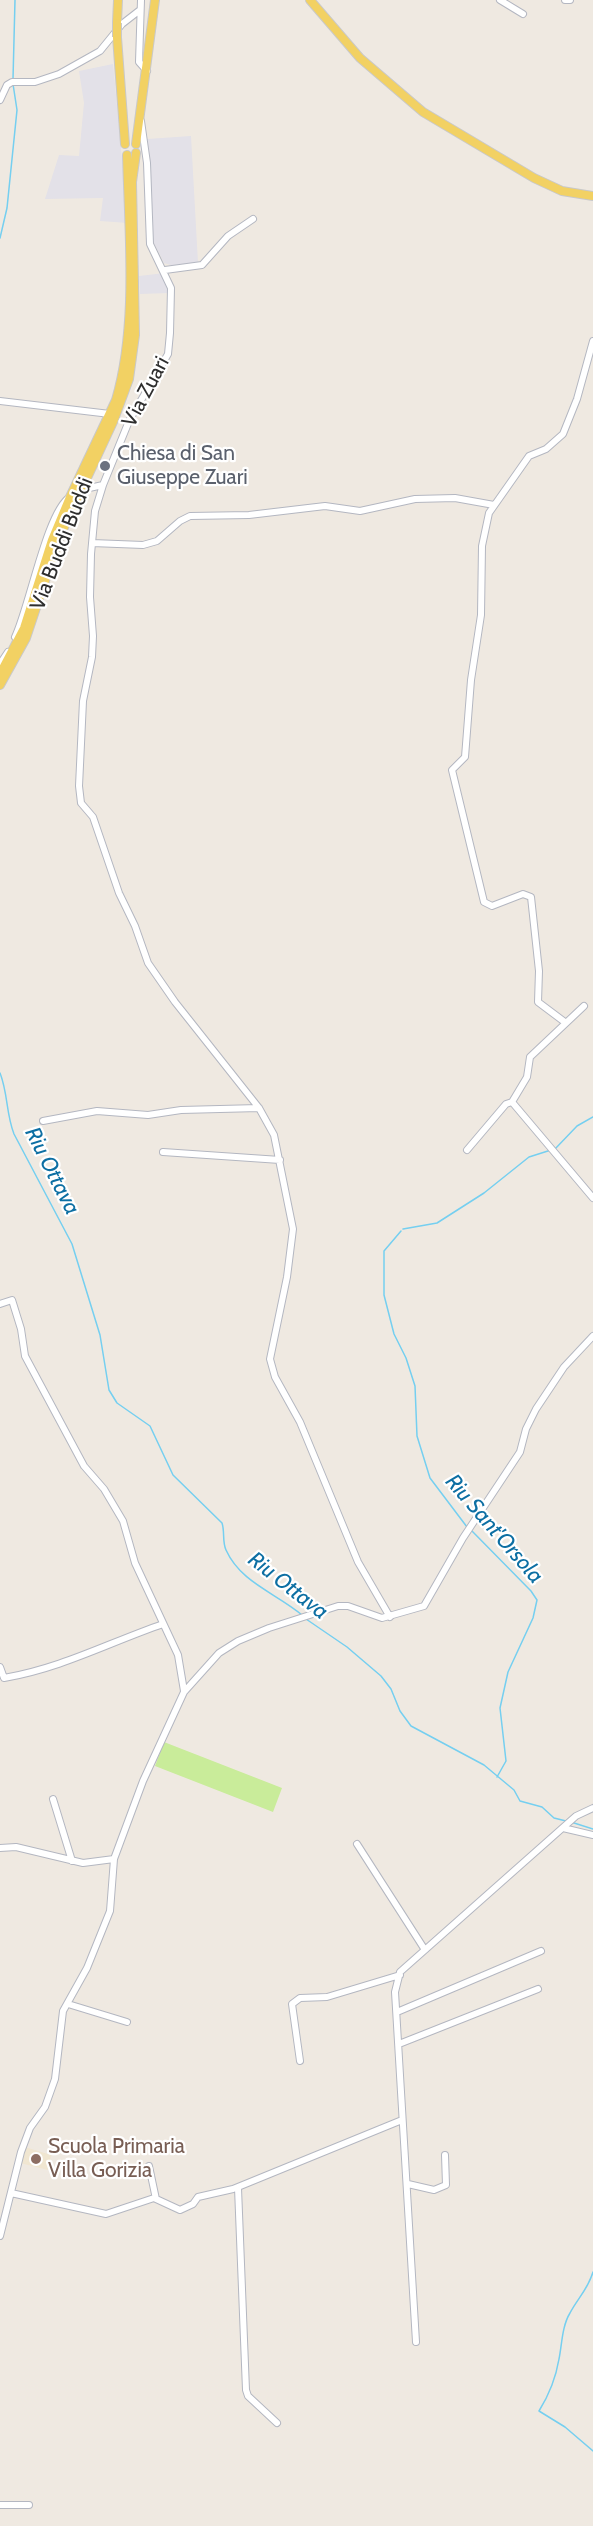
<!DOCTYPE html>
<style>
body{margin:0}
canvas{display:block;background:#efe9e1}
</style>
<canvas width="593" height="2526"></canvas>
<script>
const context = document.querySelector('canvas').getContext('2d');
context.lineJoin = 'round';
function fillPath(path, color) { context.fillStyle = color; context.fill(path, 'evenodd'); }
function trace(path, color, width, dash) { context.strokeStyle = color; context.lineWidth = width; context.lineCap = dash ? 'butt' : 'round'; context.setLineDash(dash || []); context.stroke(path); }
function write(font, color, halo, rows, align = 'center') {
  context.font = font + ' Cabin,sans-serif'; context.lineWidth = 4.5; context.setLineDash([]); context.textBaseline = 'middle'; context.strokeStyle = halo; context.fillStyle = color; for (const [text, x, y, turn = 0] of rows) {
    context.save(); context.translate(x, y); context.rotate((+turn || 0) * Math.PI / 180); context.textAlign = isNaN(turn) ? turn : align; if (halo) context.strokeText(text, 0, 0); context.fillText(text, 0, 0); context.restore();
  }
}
fillPath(new Path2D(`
 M113,64L128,223L100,221L103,198L45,199L59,155L79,156L84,103L79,71Z
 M191,136L198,263L174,266L164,263L150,235L147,139Z
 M165,273L169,293L140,294L139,276Z`), '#e3e1e8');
fillPath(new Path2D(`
 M25,2147L51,2155L48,2170L20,2163Z`), '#f0e6d1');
fillPath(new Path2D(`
 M164,1742L282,1788L273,1812L155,1766Z`), '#c9ec9a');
trace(new Path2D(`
 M13,79L15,0
 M0,238L7,208L17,110L13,84
 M0,1073C8,1093 6,1114 14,1134L72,1244L100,1335L109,1390L117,1403L150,1426L173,1475L222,1523C225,1532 222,1541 226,1550C241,1583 276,1593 302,1615
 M555,1149L577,1126L593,1117
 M403,1229L437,1223L484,1193L529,1157L551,1150
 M401,1231L384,1251V1295L394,1334L406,1358L415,1386L417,1436L430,1478L467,1527
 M471,1530L531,1591L537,1600L533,1618L508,1672L500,1708L506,1761L497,1777
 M306,1619L347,1647L381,1676L391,1689L400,1711L411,1726L484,1765L514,1790L520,1801L542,1807L554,1818L566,1821
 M571,1822L593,1829
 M593,2272C588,2289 578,2298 570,2313C562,2326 562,2344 559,2359C556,2377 549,2395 539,2411L565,2427L593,2451`), '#75cff0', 1.5);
const minor = new Path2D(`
 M141,0L139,62L147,71
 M500,0L523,14
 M565,0H570
 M0,100L7,85L12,82H35L59,74L100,51L122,24L140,10
 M165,270L202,265L228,236L253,219
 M0,401L110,414
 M103,485L129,421L168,354L170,333L171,288L150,244L147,163L141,121
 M80,490L103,485L95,511L91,554L90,597L93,636L92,657L83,701L79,786L81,803L93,817L119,893L135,926L148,963L175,1002L259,1108L274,1135L293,1229L287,1277L270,1359L275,1377L300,1422L358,1562L390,1617
 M92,543L143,545L157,541L180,521L190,516L249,515L325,506L360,511L415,499L455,498L494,505
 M15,637C29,609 47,511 70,497
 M0,664L8,652
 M584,1006L530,1057L527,1077L512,1102L593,1198
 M566,1023L538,1002L539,971L531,897L523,894L492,906L484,902L452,770L465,757L471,680L481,615L482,546L489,513L529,456L546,449L563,434L577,399L593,341
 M43,1121L97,1111L148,1115L181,1110L259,1108
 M467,1150L506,1104L512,1102
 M163,1152L280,1160
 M0,1304L12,1300L21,1329L25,1356L84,1466L104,1489L123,1521L135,1563L178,1655L184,1691
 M0,1667L4,1678C62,1668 108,1643 163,1624
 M53,1799L72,1861
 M563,1828L593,1835
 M357,1844L425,1950
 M0,1848L16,1847L83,1863L114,1859
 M68,2004L127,2022
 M397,2012L541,1951
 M399,2044L538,1989
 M300,2061L292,2004L300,1998L327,1997L400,1975
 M149,2166L156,2199
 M408,2184L434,2190L446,2185L445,2155
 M238,2188L246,2390L248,2396L277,2423
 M11,2193L106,2214L154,2198L180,2210L193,2204L198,2197L233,2189L402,2120
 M0,2236L21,2152L30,2128L45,2107L55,2079L63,2011L87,1968L110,1911L114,1859L143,1781L184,1692L219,1653L238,1641L269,1628L338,1606H348L382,1618L424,1606L463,1538L520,1452L526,1429L536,1409L564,1367L593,1336
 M416,2342L395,1992L400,1972L576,1816L593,1808
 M0,2505H29`);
const major = new Path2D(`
 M310,0L360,58L423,112L534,178L562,191L593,196
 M117,23L118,0
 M117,37L125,144
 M136,144L155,0
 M0,674L24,628L52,540L70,497L116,400C138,325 129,233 127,155
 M0,685L26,638L60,536L113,422L129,379L135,335L132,182L136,153`);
trace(minor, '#b4b7c1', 8);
trace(major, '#c9c9c9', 10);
trace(minor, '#fff', 6);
trace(major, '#f2d163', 8);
const majorBridge = new Path2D(`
 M117,37V23`);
trace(majorBridge, '#c9c9c9', 10, []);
trace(majorBridge, '#f2d163', 8);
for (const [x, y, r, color] of [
 [105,466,6,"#6b7280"],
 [36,2159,6,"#8d6e63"]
]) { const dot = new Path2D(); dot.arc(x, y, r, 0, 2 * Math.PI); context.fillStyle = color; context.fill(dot); trace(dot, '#fff', 2); }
write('21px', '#2e2e2e', '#fff', [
 ["Via Zuari",146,392,-62],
 ["Via Buddi Buddi",62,544,-69]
]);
write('21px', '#5b616d', '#fff', [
 ["Chiesa di San",117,454],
 ["Giuseppe Zuari",117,478]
], 'left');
write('21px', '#785e54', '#fff', [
 ["Scuola Primaria",48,2147],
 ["Villa Gorizia",48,2171]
], 'left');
write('italic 22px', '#0d6fa3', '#fff', [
 ["Riu Ottava",52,1171,63],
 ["Riu Sant'Orsola",494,1529,49],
 ["Riu Ottava",288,1586,38]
]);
</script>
